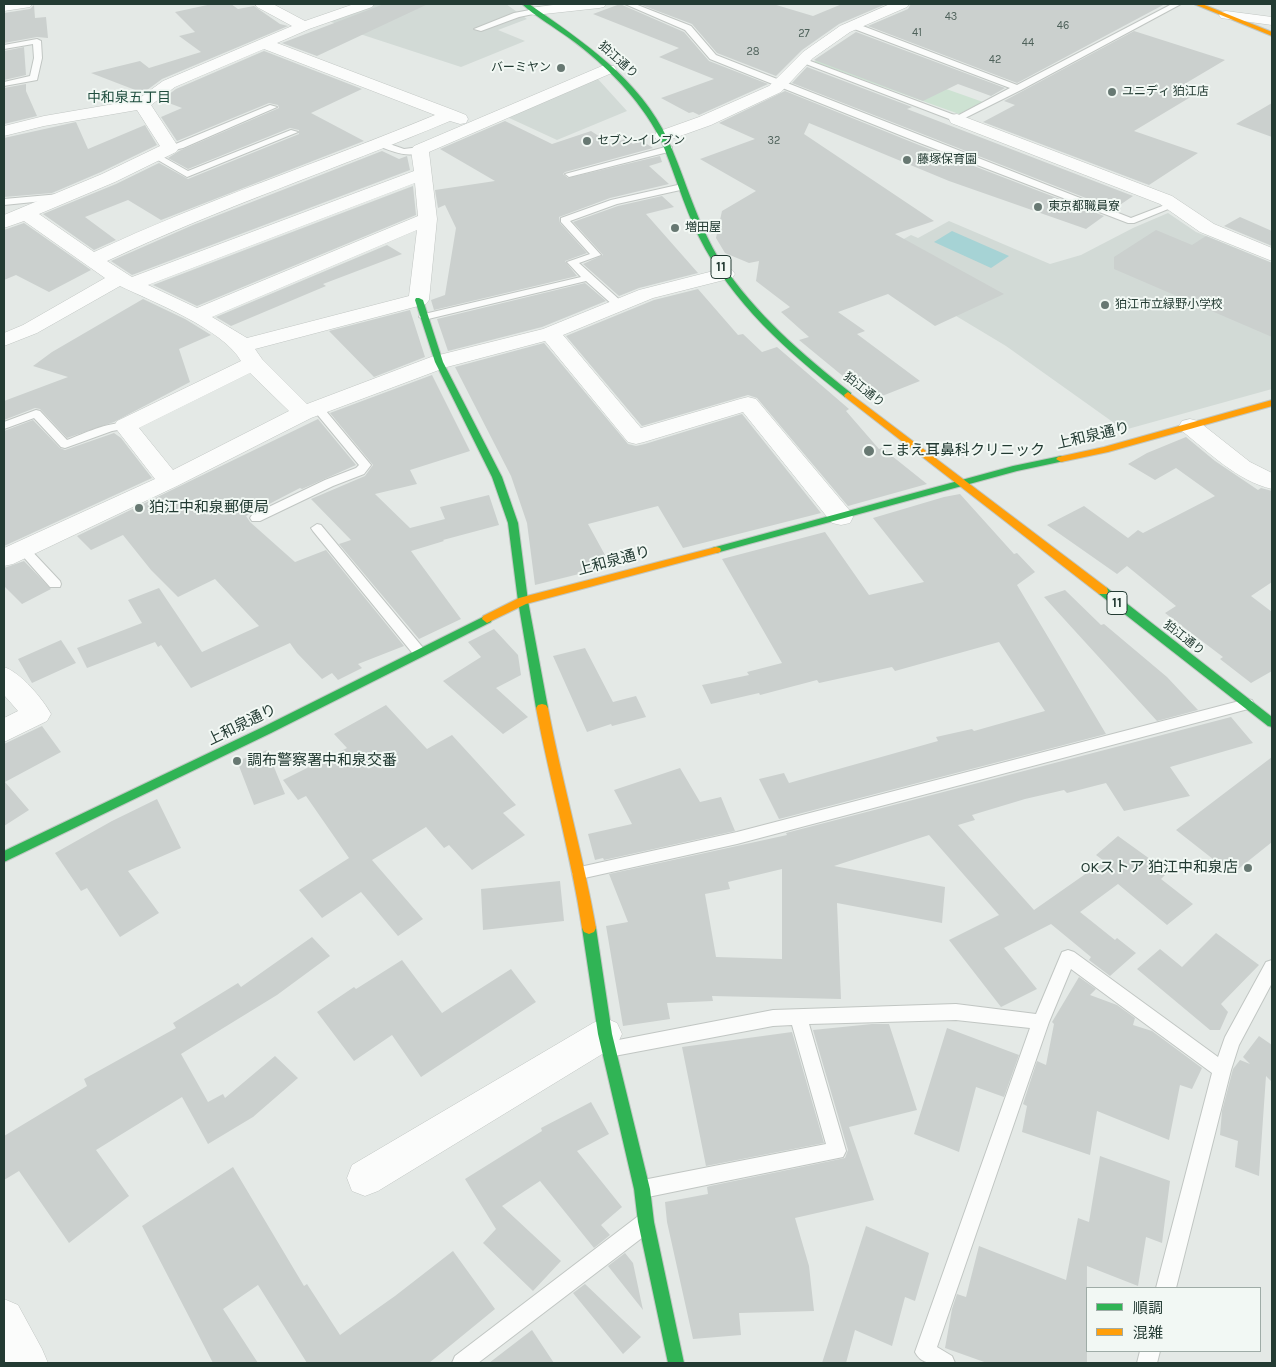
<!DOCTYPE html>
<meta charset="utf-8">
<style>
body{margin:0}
#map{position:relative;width:1276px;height:1367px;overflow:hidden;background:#e4e9e6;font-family:Karla,"Noto Sans JP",sans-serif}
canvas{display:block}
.frame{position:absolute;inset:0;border:5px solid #233b33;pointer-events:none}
.legend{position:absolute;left:1086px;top:1287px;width:175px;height:65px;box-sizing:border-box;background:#f2f8f4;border:1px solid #9faca7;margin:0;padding:6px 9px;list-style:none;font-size:15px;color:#233b33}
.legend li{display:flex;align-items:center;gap:10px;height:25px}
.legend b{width:25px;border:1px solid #9faca7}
</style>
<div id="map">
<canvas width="1276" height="1367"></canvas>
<div class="frame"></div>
<ul class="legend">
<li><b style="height:6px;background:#30b455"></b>順調</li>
<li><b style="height:6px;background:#ff9f0a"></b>混雑</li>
</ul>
</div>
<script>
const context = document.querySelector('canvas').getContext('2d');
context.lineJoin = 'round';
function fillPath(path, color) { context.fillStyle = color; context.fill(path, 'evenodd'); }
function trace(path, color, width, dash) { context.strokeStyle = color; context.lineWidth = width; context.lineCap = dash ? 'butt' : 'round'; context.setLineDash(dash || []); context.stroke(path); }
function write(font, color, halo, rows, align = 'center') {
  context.font = font + ' Karla,"Noto Sans JP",sans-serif'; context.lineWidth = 4; context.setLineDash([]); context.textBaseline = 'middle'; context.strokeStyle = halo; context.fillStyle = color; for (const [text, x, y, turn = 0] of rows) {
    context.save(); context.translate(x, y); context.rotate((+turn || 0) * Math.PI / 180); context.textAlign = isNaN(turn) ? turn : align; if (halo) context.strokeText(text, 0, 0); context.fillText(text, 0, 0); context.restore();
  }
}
fillPath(new Path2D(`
 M374,4H506L527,19L498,30L525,41L461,67L360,34L327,20Z
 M597,78L627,111L557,140L505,116Z
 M1168,213L1196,232L1272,263V389L1124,430L1006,346L868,263V259L911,235L918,238L949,221L1050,264L1081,255L1133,228Z`), '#d2dad6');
fillPath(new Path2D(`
 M833,49L983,102L959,114L814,62Z`), '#cde2d2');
fillPath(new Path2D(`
 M952,231L1009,256L991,268L934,242Z`), '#a6d3d5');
fillPath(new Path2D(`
 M212,4H231L238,9L254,6L280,24L288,26L162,79L143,93L91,73L140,61L149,68L201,52L179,36L195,32L175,12Z
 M384,4H428L317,56L282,43Z
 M620,4L684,32L709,61L768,84L699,115L693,112L689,113L661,98L714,79L659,57L679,48L593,14Z
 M639,4H773L813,16L842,4H886L839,24L802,50L776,76L717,53L692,24Z
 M911,4H1165L1017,83L868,26L908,9Z
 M34,5L35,18L46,17L48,38L37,37L4,43V13L30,9Z
 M1134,31L1225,60L1176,89L1194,95L1134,131L1198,153L1149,185L983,122L1015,105L1004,101Z
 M856,32L1005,88L991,96L958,84L923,101L814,60Z
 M24,47L26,75L4,80V51Z
 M264,51L362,89L311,113L364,141L161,220L128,200L85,217L116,240L94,250L43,214L116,184L159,163L188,179L299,134V130L290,128L188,169L168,158L179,151L279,108L278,105L269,103L177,141L161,117L182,108L161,100L176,89Z
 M807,67L912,107L907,109L1133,196L1114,209L792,83Z
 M26,84V91L37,116L4,124V88Z
 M785,91L919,145L1104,216L1086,229L949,181L809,123L804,134L934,221L895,234L1004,294L935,326L888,294L838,312L865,331L857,334L920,381L872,400L799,340L809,337L781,312L790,307L756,281L759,261L749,263L725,253L716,238L722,211L756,191L700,159L755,139L719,123Z
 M1272,103V137L1236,124Z
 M505,121L552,144L591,131L611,144L625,139L633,144L642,141L653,148L565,172L563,174L568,178L660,156L662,162L649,166L669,184L610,198L559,217L560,223L587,253L565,261L577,276L434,310L431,300L445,295L456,228L445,205L438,208L435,190L495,181L440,149Z
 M76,122L88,149L145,125L157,145L101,172L52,193L4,197V138Z
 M382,151L399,159L407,156L410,170L132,275L111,261L193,225Z
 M413,186L416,215L197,306L153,285Z
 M662,196L674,207L646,214L698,273L639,288L619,296L583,264L603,255L573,222L618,206Z
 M1240,217L1272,231V246L1224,226Z
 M24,223L91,270L49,292L16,275L4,280V230Z
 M1156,230L1192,245L1206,236L1272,263V337L1114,269V257Z
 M387,245L402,254L323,284L326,286L231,326L216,317Z
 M585,283L606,301L542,327L448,351L437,319Z
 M698,289L738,335L743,334L762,352L777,347L849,409L846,411L879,449L882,448L927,484L848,506L757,398L748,395L642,426L566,336L654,300Z
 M143,299L185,319L211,335L179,349L190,382L114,422L67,438L40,409L35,408L4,420V401L68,377L33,366L52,352Z
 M410,310L425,357L374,377L329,331Z
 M544,343L628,444L636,446L645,444L742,414L821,513L683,548L658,506L588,524L611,566L535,585L527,523L511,476L455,367Z
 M432,375L470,451L410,470L417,484L375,494L410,528L445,519L440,507L489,495L499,525L443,540L444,541L411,551L461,619L419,639L339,544L351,540L311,499L365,476L373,465L330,413Z
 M318,419L356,465L302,489L300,488L246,516L250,522L295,562L326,550L404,646L358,664L362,668L338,680L332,673L322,679L297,653L290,643L191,688L161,645L158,647L155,642L87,668L77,648L142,623L128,600L159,588L202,652L259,626L215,579L178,597L151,570L123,535L91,550L77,536Z
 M33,420L60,448L65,450L114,433L121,438L152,478L4,546V431Z
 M1186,437L1215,461L1258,490L1261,488L1272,491V582L1251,596L1272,612V671L1251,683L1220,659L1223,657L1165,613L1176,606L1127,566L1117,574L1047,525L1084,506L1128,538L1138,530L1143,533L1215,496L1176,468L1155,480L1128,464L1147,453Z
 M960,494L1014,554L1017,553L1035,572L1017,585L1106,734L779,819L759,779L784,773L789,783L938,741L936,737L972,729L974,731L1045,711L999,642L895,671L892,667L819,683L817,680L760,695L759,693L711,704L702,685L749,675L747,672L782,663L722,559L825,532L869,595L924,582L873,518L944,497Z
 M24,561L51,589L22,604L4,586V568Z
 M1065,590L1101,625L1104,624L1167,677L1198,710L1157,721L1044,597Z
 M494,629L518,655L521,675L496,688L528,717L503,734L443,681L481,657L468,642Z
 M61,640L76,663L32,683L18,659Z
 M585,648L613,702L636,696L646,717L612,726L611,724L587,732L553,656Z
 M386,705L427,749L452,735L516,805L503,813L525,835L472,870L449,845L444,848L426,827L372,860L423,919L398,936L361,892L322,918L299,890L349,858L306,796L298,800L283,780L347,748L334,734Z
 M1231,717L1253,743L1170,767L1190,796L1124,811L1106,783L1067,793L1064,790L1025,799L972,815L975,820L958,825L1034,910L1104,861L1096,855L1118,836L1168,872L1161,879L1193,904L1167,925L1118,884L1080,912L1115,940L1117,938L1136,953L1110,976L1089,960L1091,957L1051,924L1004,948L1037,989L1001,1007L949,940L999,915L929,835L834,866L945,887L942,923L837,903L841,999L712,996L713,1001L667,1003L670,1019L623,1026L606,926L628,922L609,874L787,835L786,833ZM782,869V959L716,957L705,894L730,889L728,882Z
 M42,726L61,752L5,782L29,810L4,826V744Z
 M267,750L285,794L254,805L237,761Z
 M1272,757V842L1232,874L1176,830Z
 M680,768L700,802L721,797L735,831L604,860L603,858L595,860L588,834L632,824L614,790Z
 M157,799L181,848L128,871L159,913L120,937L87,888L81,891L55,853L112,821Z
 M560,881L564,921L483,930L481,889Z
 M1216,933L1259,965L1221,1004L1228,1012L1220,1030H1210L1137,969L1160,949L1182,967Z
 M312,937L330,956L277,995L181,1054L208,1102L223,1094L225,1098L275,1056L298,1078L253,1117L208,1144L182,1097L96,1150L129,1196L69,1243L19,1171L4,1180V1136L87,1086L84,1079L176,1028L173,1023L238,983L241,987Z
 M402,960L442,1013L511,969L536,1002L421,1077L392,1035L354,1061L317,1012L354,987L356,989Z
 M1079,977L1096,989L1090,995L1117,1005L1135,1018L1133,1025L1152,1031L1202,1068L1192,1089L1180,1085L1169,1140L1097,1111L1090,1155L1022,1132L1027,1106L1023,1104L1037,1061L1046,1065L1054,1024L1052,1022Z
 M872,1024H889L917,1110L849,1127L874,1200L795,1218L809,1266L814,1311L739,1313L741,1335L693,1339L667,1222L665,1202L708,1194L707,1187L710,1186L845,1158L848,1150L813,1030Z
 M947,1028L1019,1055L1004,1097L976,1087L959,1152L914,1134Z
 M792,1032L824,1143L706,1166L682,1047Z
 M1259,1036L1272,1045V1082L1266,1076L1259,1176L1235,1167L1238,1141L1220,1135L1222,1111L1233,1069L1240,1060L1250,1064L1243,1057Z
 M591,1102L609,1134L577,1151L622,1207L601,1225L610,1235L594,1248L540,1181L502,1206L561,1261L533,1291L483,1243L496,1229L465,1179L542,1131L541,1128Z
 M1100,1156L1170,1181L1162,1243L1146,1237L1138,1286L1087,1266V1363H987L945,1348L952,1309L957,1294L966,1297L979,1246L1066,1280L1078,1218L1089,1222Z
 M233,1167L304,1286L307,1284L340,1335L395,1296L453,1251L495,1309L429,1363H307L258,1285L223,1309L258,1363H213L142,1226Z
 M866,1226L929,1253L915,1301L905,1297L892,1346L855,1330L846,1363H822Z
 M625,1253L633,1263L643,1310L608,1266Z
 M585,1284L641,1337L623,1354L573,1293Z
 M532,1330L554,1363H489Z`), '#cbd0ce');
const lane = new Path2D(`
 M625,4H635L691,26L716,55L1131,218L1170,203H1176L1178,205L1134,223H1128L920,143L710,59L685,30Z
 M1172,4H1181L1021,90L957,122L798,61L805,59L957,116L1010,88L849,27V23H855L1017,85Z
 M535,9L539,11L538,13L519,17L481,31L474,29L514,13Z
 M37,39L41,41L42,58L37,80L4,86V82L30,76L34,58L33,44L4,49V45Z
 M270,105L277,107L183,148L170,151L166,148Z
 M291,130L298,132L187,177L151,156L158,154L188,171Z
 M381,141L404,149L420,147L424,150C411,160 392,151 378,146V142Z
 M669,146L672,147V151L569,177L565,174Z
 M682,184L685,185V189L617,204L570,221L601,255L579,263L622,302V306H614L586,281L424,320L419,317L420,315L581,277L567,262L590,254L561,222V218L611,200Z
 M60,194L65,197L63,199L4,205V199Z
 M317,404L321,405L371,465L364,474L333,486L260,521H252L250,518L252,515L325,480L356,468L359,465L311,407Z
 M36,410L40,411L67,440C80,435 120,416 131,426L129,428L112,431L65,448L61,447L34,418L4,429V422Z
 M317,524L321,525L424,649L426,652L424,655H414L313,531L311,528Z
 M24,546L28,547L60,581L61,584L60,587H50L20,553L18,550Z
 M1247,699L1252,700L1254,704L1252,708L737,844L580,879L574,878L572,873L574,868L580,867L737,832Z
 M1068,950L1074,952L1218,1057L1225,1037L1266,962L1272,960V983L1239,1045L1231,1070L1176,1288H1156L1212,1073L1071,969L1049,1022L937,1347L952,1356L955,1363C940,1363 922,1367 915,1352L1030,1028L956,1020L809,1024L846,1151L843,1157L643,1198L636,1195L634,1189L636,1183L643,1180L826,1144L792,1025L773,1026L609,1057L603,1055L600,1049L603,1043L773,1010L956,1004L1036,1014L1062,952Z
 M644,1215L651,1217L653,1224L651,1231L478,1363H452L455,1356L637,1217Z
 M1140,1351H1160L1157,1363H1137Z`);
const street = new Path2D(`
 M4,4H32L30,7L4,11Z
 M255,4H273L305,21L354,4H374L372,7L309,29L277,43L456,111L466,115L468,119L466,123L460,124L450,121C336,169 219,208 107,261L132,277L414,171L411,150L414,146L602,66H614L616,69L614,72L429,152L437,219L429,300L426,304L255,349L262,359L307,404L431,357L543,329L639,290L725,268L732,270L735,274L732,278L653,298L563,335L641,428L740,399L748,397L756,399L850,511L853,517L850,523L841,525L832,523L743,412L644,442L636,444L628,442L545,341L447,367L311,418L177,486L13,564L4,566V548L155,479L114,426L117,421L241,361C223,329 153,302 120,286L37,333L4,346V333L23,325L105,278L24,221L4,228V215L102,174L160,146L137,110L44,126L4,136V126L44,116L137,100L163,81L292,26L257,7ZM264,49L435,115C322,162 205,200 94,252L39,214L115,182L176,152L179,148L151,105L175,87ZM415,183L418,216L197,308L148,285ZM417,230L409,296L247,338L212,317ZM250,373L289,411L173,470L139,428Z
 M561,4H606L604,7L599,8L535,15L530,14L528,11L530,8Z
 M890,4H909L907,7L850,32L813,58L781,92L711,125L669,140H657L654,136L657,132L699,117L769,86L803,52L840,26Z
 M1226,11L1272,17V25L1221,18L1219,15L1221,12Z
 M957,114L1172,196L1214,224L1272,248V261L1200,232L1160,204L951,123L949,119L951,115Z
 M1190,419L1198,421L1250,462L1272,473V489C1237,481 1209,452 1182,431L1179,426L1182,421Z
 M4,667C20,672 43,699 51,714L47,721L4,742V718L18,711L4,695Z
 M605,1018L617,1023L622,1034L617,1045L378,1191L365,1196L352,1191L347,1178L352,1165L593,1023Z
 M4,1299L18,1305L42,1349L48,1363H6L4,1359Z`);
const fast = new Path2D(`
 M522,4H529C582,41 640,79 668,140C686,180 697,224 721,262C755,314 803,355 851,393V397H845C788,352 732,303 699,237C683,205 674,170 660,138C638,97 606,65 569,38C554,27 536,17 522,4Z
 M416,298H419L423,300L443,362L502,477L518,523L528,601L548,708L546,711H538L536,708L518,601L508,523L492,477L435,362L415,300Z
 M1061,456L1066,459L1064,461L1017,471L716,553L711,550L712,548L1013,466Z
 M1103,587L1107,588L1272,717V727L1268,726L1099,594L1098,591Z
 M487,615L492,619L491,622L271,733L4,862V851L263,727Z
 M589,922L594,924L596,928L612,1034L650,1189L654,1222L684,1363H668L638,1222L634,1189L598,1034L582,928L584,924Z`);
const slow = new Path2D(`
 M1194,4H1202L1272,32V36Z
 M848,392L1107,588L1108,591L1107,594H1099L845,397L844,395Z
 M1272,400V406L1108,452L1061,462L1056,459L1058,457L1104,447Z
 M716,547L720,548L721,550L720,552L526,604L487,623L482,619L483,616L519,598Z
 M542,704L546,705L548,708C562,782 583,854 596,928L594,932L589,934L584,932L582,928C571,854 550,782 536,708L538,705Z`);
trace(lane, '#c1c6c3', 2);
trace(street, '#c1c6c3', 1);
trace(fast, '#c0c7c3', 2);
trace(slow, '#c0c7c3', 2);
fillPath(lane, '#fbfcfb');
fillPath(street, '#fbfcfb');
fillPath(fast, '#30b455');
fillPath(slow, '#ff9f0a');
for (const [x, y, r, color] of [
 [561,68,5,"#677872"],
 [1112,92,5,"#677872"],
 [587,141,5,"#677872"],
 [907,160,5,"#677872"],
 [1038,207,5,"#677872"],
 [675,228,5,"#677872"],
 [1105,305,5,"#677872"],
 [869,451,6,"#677872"],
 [139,508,5,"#677872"],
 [237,761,5,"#677872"],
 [1248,868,5,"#677872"]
]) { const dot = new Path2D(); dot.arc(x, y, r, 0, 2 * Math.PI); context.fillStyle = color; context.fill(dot); trace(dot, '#f2f8f4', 2); }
write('11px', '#4e615a', null, [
 ["43",951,17],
 ["46",1063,26],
 ["41",917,33],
 ["27",804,34],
 ["44",1028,43],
 ["28",753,52],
 ["42",995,60],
 ["32",774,141]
]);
write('12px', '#233b33', '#f2f8f4', [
 ["狛江通り",618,60,42],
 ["狛江通り",864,390,38],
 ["狛江通り",1184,638,38]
]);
write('12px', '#233b33', '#f2f8f4', [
 ["バーミヤン",551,68,"right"],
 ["ユニディ 狛江店",1122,92],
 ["セブン-イレブン",597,141],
 ["藤塚保育園",917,160],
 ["東京都職員寮",1048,207],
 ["増田屋",685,228],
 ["狛江市立緑野小学校",1115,305]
], 'left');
write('14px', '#1f4d3e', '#f2f8f4', [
 ["中和泉五丁目",129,98]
]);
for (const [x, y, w] of [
 [721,267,20],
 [1117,603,20]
]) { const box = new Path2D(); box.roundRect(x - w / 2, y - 11.5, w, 23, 4); context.fillStyle = '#f2f8f4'; context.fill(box); trace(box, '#233b33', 1); }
write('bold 14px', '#233b33', null, [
 ["11",721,267],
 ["11",1117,603]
]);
write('15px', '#233b33', '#f2f8f4', [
 ["上和泉通り",1093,436,-13],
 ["上和泉通り",614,561,-15],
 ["上和泉通り",242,725,-26]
]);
write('15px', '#233b33', '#f2f8f4', [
 ["こまえ耳鼻科クリニック",880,451],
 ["狛江中和泉郵便局",149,508],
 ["調布警察署中和泉交番",247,761],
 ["OKストア 狛江中和泉店",1238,868,"right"]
], 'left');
</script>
